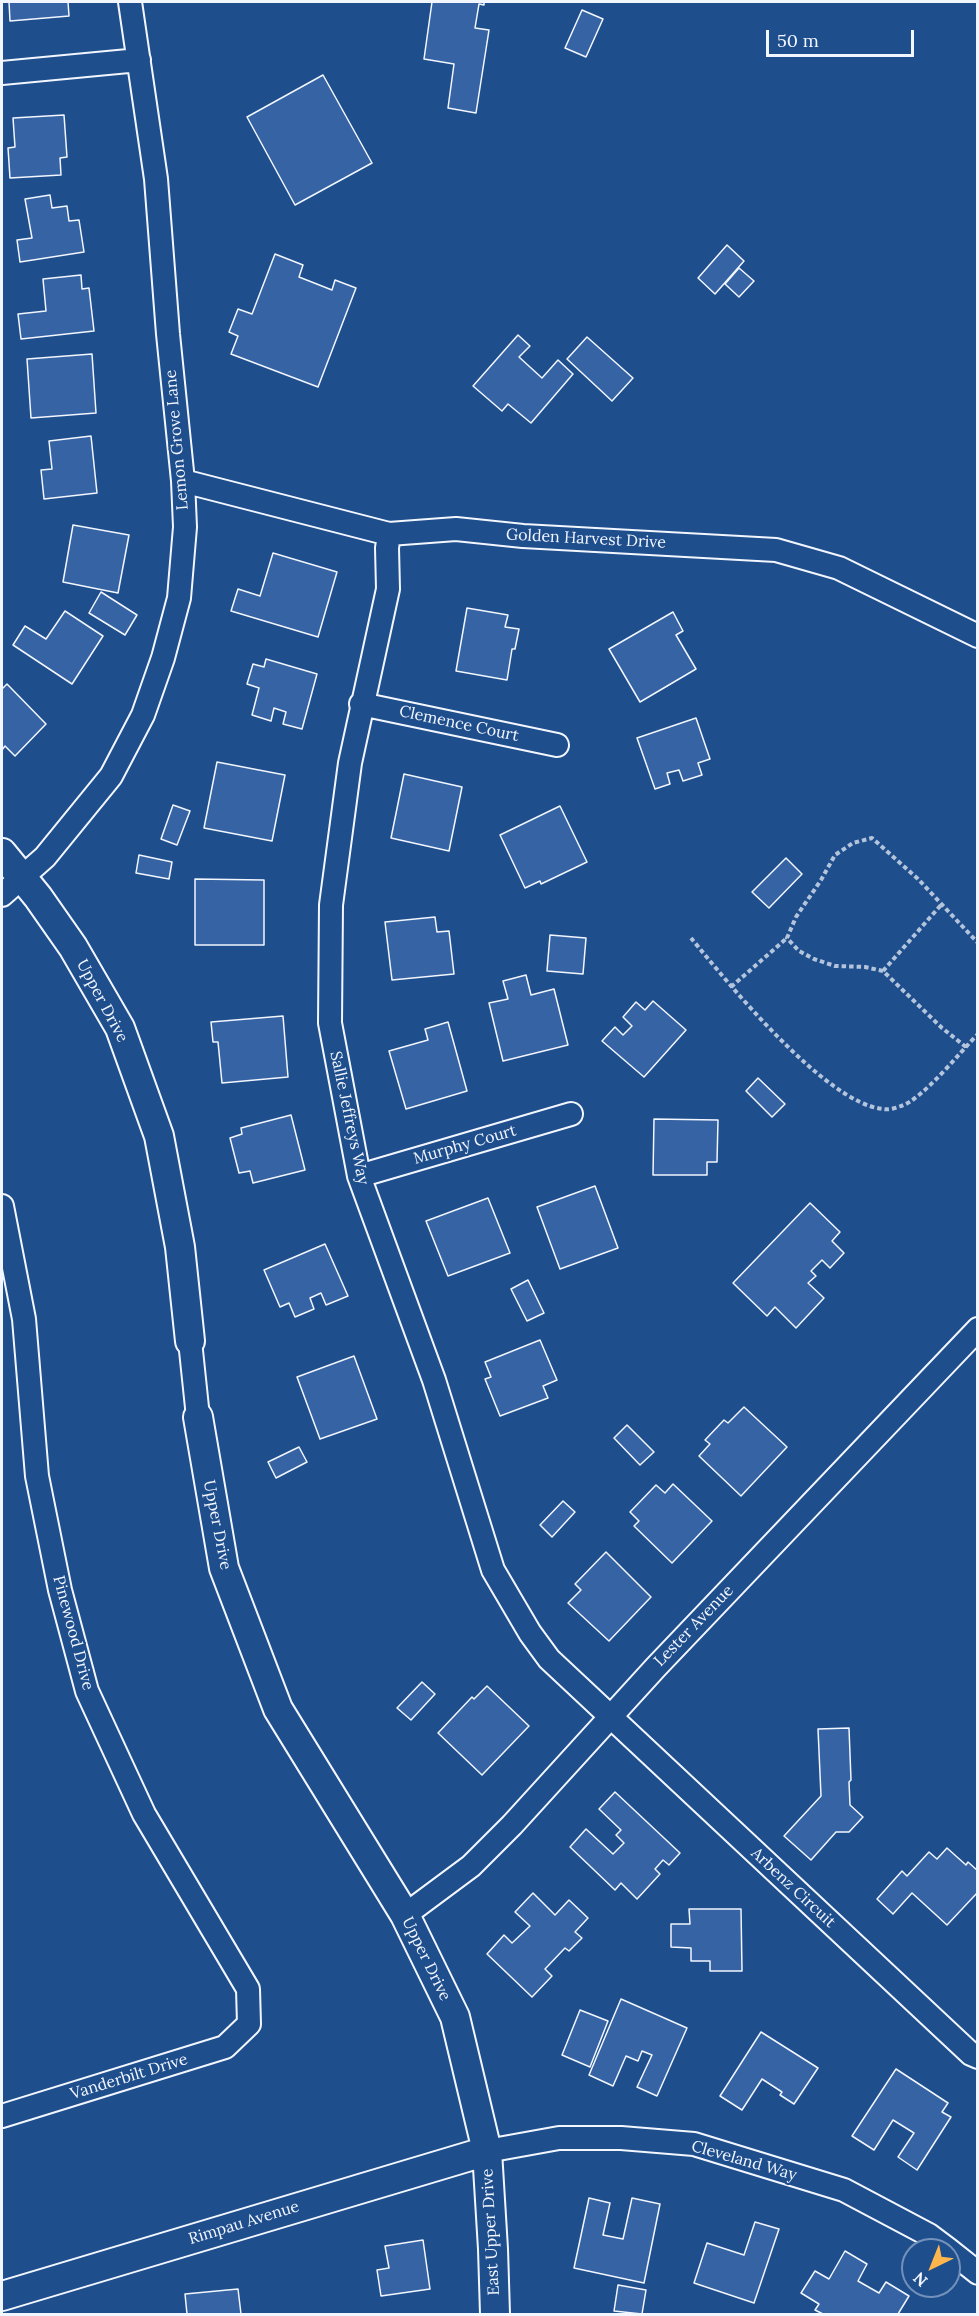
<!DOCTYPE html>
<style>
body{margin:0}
#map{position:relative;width:979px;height:2316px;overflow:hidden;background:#1f4e8c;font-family:Lora,serif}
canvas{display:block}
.frame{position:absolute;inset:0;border:3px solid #f2f6ff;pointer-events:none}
.north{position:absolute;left:901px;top:2238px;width:60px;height:60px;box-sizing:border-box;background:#1f4e8c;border:2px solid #7391ba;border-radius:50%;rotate:223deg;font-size:16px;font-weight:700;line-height:24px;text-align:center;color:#f2f6ff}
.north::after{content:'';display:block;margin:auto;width:21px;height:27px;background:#ffb74d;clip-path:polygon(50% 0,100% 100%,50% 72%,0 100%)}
.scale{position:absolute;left:766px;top:30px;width:148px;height:27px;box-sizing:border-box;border:3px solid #f2f6ff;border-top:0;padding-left:8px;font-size:18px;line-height:21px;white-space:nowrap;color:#f2f6ff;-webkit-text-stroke:4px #1f4e8c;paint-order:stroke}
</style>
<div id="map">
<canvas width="979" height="2316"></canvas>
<div class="frame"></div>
<div class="north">N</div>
<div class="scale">50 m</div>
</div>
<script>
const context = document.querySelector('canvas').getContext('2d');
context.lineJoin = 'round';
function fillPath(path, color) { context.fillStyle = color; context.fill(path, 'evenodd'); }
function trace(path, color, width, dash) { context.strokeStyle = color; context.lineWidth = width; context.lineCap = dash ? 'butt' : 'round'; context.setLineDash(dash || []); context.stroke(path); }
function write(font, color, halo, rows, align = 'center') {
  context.font = font + ' Lora,serif'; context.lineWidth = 4.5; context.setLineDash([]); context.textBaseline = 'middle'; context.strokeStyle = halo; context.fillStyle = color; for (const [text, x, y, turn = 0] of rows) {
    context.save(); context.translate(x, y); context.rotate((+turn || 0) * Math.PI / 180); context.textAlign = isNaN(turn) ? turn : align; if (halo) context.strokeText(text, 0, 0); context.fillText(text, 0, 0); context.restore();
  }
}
const building = new Path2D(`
 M9,2H68L69,16L10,21Z
 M432,2H484V5L479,4L475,28L489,30L476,113L448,108L454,64L424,59Z
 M582,10L603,19L586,57L565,48Z
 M323,75L372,163L295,205L247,117Z
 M64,115L67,157L60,158L61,175L10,178L8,148L15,147L13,118Z
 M50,195L52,208L67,206L69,221L79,220L84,252L20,262L17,240L32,238L25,199Z
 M727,245L744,261L715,294L698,278Z
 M275,254L303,265L299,277L332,290L335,280L356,288L318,387L231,354L238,336L229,332L238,309L252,314Z
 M739,268L754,281L739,297L725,284Z
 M81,275L82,289L89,288L94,331L21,339L18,314L46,311L43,279Z
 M518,335L530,346L519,357L542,378L558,360L573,374L531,423L508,404L502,411L473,386Z
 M587,337L633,378L612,401L567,359Z
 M92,354L96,413L31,418L27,359Z
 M91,436L97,493L44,499L41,470L52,469L49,441Z
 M73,525L129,535L118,593L63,582Z
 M273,553L337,572L318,637L231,611L238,589L260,596Z
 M101,592L137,615L125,635L89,613Z
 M467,608L508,615L505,627L519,629L515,649H512L507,680L456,671Z
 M65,611L103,636L72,684L13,645L25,626L46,639Z
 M673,612L683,631L676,635L696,669L640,702L609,649Z
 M266,659L317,674L302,729L283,724L286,712L274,708L271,721L252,715L259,688L247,684L253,664L264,667Z
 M7,684L46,724L15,756L5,746L2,750V689Z
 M696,718L710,759L698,763L702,775L683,781L679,770L667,773L670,784L655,789L637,738Z
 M217,762L285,775L272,841L204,828Z
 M404,774L462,787L449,851L391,838Z
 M173,805L190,811L177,845L161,839Z
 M560,806L587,862L541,884L540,881L525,888L500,835Z
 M139,855L172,862L169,879L136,873Z
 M786,858L802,874L769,908L752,892Z
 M195,879L264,880V945H195Z
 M435,917L437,932L449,931L454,974L392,980L385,922Z
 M550,935L586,938L583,974L547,971Z
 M526,975L531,995L554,989L568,1045L503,1061L489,1003L508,999L503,981Z
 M653,1001L686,1030L644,1077L602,1041L615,1027L623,1035L632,1026L623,1017L636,1002L645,1010Z
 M283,1016L288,1077L222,1083L218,1042H213L211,1022Z
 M448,1022L467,1091L406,1109L389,1051L428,1040L425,1029Z
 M758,1078L785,1104L772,1117L746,1091Z
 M291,1115L305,1170L253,1183L250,1171L239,1173L230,1138L242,1134L241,1128Z
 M654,1119L718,1120L717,1162H707V1175H653Z
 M595,1186L618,1248L560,1269L537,1207Z
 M488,1198L510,1253L448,1276L426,1221Z
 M810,1203L840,1232L832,1241L844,1253L830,1268L822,1260L811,1271L816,1276L808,1283L824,1298L796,1328L775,1307L767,1316L733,1283Z
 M325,1244L348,1296L326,1305L321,1293L310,1298L314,1309L295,1317L289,1303L280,1307L264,1270Z
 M528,1280L544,1313L527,1321L511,1289Z
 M540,1340L557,1380L543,1386L548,1398L500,1416L485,1379L491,1377L485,1362Z
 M354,1356L377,1419L320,1439L297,1377Z
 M744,1407L787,1447L741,1496L699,1456L710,1444L705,1440L724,1420L728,1423Z
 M627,1425L654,1452L640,1465L614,1438Z
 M299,1447L307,1462L276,1478L268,1462Z
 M673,1484L712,1521L672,1563L634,1526L639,1521L630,1512L656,1485L665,1493Z
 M563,1501L575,1512L552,1537L540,1525Z
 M606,1552L651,1597L609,1641L568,1603L581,1590L575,1584Z
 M422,1682L435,1694L411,1720L397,1708Z
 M487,1686L529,1726L482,1775L438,1733L472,1697L474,1699Z
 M849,1728L851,1780L849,1782L850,1805L863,1817L849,1832H836L811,1860L784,1836L821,1796L818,1729Z
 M615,1792L680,1853L669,1865L663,1860L655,1869L660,1874L637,1899L621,1883L615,1890L570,1847L586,1829L613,1854L624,1843L616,1835L621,1830L599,1809Z
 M947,1848L966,1865L968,1862L978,1871V1892L947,1925L912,1893L893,1914L877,1899L902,1871L907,1876L929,1852L937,1859Z
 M533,1893L555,1915L569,1900L588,1918L575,1932L582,1938L569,1951L565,1948L545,1969L552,1976L532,1997L487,1954L504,1935L512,1943L530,1926L515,1912Z
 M689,1909H741L742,1971H710V1961H691V1948L671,1947V1924H690Z
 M621,1999L687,2028L657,2096L637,2087L652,2055L642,2051L638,2061L626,2056L613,2086L589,2075Z
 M580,2010L608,2021L590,2067L562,2055Z
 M761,2032L818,2068L794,2104L780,2095L782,2092L762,2079L742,2110L720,2096Z
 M896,2069L948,2103L942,2112L951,2117L917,2170L898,2157L914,2133L893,2120L874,2150L852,2136Z
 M589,2198L610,2203L603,2235L623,2239L632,2198L660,2204L644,2283L574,2268Z
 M755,2222L779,2229L754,2303L694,2283L707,2243L744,2255Z
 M423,2240L430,2289L381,2296L377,2270L389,2268L385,2246Z
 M845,2251L867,2264L858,2281L879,2293L886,2282L909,2296L898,2314H823L815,2310L819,2304L801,2293L815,2271L829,2279Z
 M618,2285L646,2290L642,2314L614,2311Z
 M238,2289L241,2314H187L185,2294Z`);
fillPath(building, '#3563a3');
trace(building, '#f2f6ff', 1.5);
const minor = new Path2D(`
 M2,73L139,60
 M183,481L389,534L456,529L523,536L776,550L839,568L978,636
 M389,534L387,548L388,589L350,763L331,905L330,1023L359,1176L434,1380L493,1570L530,1633L549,1659L971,2054L978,2057
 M361,704L557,745
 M2,895L45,857L111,776L143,715L163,658L179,598L185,527L183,481L168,334L156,179L130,2
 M359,1176L571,1114
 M2,1206L24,1319L37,1476L60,1590L87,1691L144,1814L248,1989L249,2024L225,2047L2,2116
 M190,1341L198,1417
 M405,1915L471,1866L512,1825L656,1667L978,1329
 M487,2151L559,2138H621L694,2144L844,2190L929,2235L949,2250
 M949,2250L978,2273`);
const major = new Path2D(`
 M2,853L38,897L73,947L120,1028L159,1136L180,1247L190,1341
 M198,1417L224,1568L278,1709L405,1915L455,2017L487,2151L493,2249L495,2314
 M2,2296L487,2151`);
trace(minor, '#f2f6ff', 26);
trace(major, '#f2f6ff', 32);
trace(new Path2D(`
 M691,938C728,983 825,1103 883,1109C889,1110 896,1108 901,1106C923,1099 960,1052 978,1034
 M883,971L941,905
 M731,987L787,938
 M966,1047L942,1028L883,971L865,967L835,966L814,959L799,951L787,938L796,917L821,880L835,855L853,843L872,838L918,879L978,943`), '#b3c4dc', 4, [4.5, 3]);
trace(minor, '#1f4e8c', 22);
trace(major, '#1f4e8c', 28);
write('16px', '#f2f6ff', '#1f4e8c', [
 ["Lemon Grove Lane",177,440,-95],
 ["Golden Harvest Drive",586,539,3],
 ["Clemence Court",459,724,12],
 ["Upper Drive",102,1001,62],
 ["Sallie Jeffreys Way",349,1118,78],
 ["Murphy Court",465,1145,-16],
 ["Upper Drive",217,1525,79],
 ["Lester Avenue",694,1626,-46],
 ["Pinewood Drive",73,1633,75],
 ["Arbenz Circuit",793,1888,43],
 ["Upper Drive",426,1959,64],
 ["Vanderbilt Drive",129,2077,-17],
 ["Cleveland Way",744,2161,16],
 ["Rimpau Avenue",244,2223,-17],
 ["East Upper Drive",491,2232,-93]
]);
</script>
